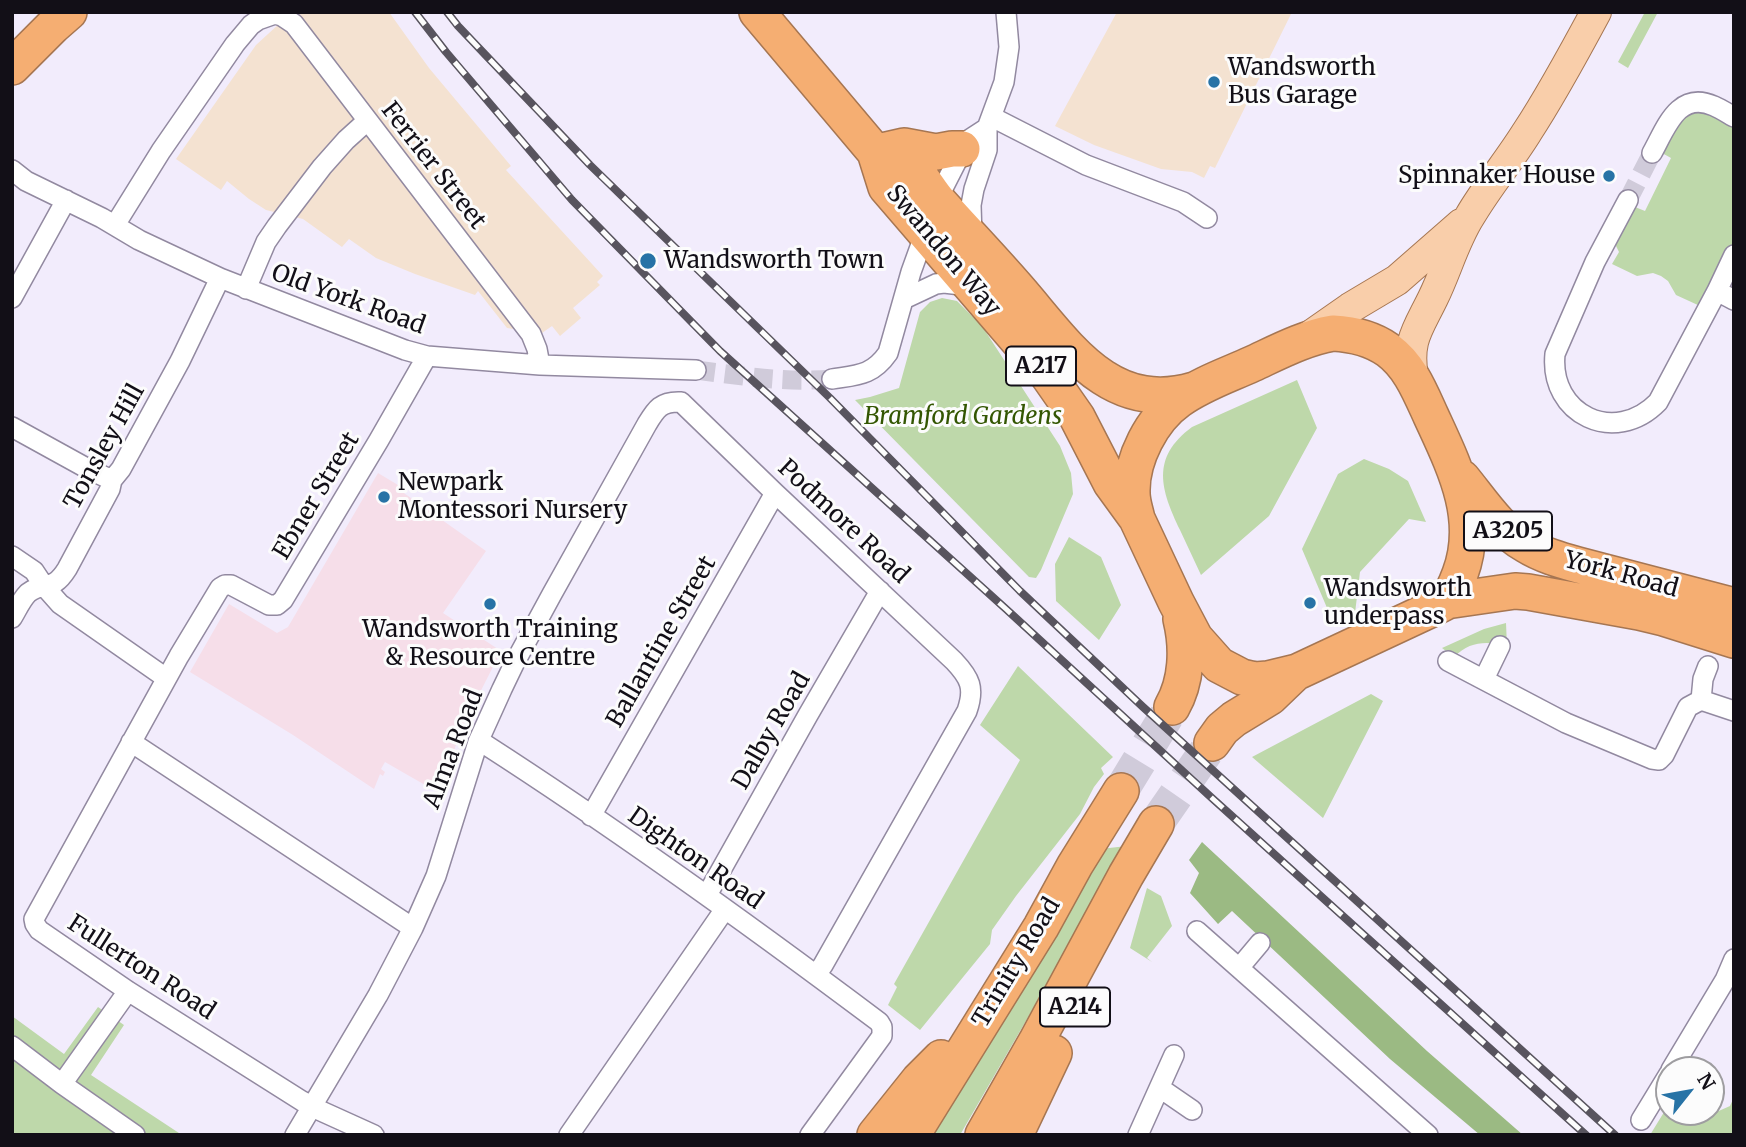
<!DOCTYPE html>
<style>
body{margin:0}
#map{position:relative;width:1746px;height:1147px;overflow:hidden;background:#f2ecfc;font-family:Merriweather,serif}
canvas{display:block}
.frame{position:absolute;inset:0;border:14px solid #120f17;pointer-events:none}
.north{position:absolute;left:1655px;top:1056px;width:70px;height:70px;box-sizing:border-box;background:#fcfcfc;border:2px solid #9e9da0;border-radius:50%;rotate:59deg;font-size:19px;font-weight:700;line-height:28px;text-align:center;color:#120f17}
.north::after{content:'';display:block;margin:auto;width:24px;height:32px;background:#2773a6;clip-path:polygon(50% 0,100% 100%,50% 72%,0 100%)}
</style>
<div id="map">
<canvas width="1746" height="1147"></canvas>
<div class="frame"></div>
<div class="north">N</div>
</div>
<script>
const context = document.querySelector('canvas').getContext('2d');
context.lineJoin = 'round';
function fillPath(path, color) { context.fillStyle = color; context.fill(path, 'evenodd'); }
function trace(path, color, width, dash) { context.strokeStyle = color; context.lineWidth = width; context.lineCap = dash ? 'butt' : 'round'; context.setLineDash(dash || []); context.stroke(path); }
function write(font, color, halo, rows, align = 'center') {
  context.font = font + ' Merriweather,serif'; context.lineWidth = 6; context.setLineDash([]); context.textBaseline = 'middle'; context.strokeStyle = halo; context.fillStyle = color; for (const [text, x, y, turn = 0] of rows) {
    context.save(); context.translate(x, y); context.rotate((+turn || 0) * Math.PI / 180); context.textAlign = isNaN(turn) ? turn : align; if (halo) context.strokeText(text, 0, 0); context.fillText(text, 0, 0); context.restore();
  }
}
fillPath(new Path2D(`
 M292,12H389L429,68L511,166L506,170L603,276L597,282L600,285L573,308L581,318L560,336L552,326L542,333L507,328L478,291L475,295L415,274L376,258L349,239L342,247L303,219L266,210L249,199L227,181L221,190L176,159L256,45Z
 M1117,12H1292L1215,168L1210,166L1204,178L1192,172L1161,169L1094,145L1055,126Z`), '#f4e2d1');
fillPath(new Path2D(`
 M378,473L403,488L401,491L486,551L443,613L501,651L462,728L439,793L385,762L381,769L385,772L383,776L380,774L374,789L293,735L190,672L229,604L277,633L288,627Z`), '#f6dee9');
fillPath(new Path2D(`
 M1645,12H1658L1628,68L1618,62Z
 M1703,110L1734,123V241L1700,306L1676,295L1668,281L1661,276L1653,273L1637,276L1612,264L1619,252L1615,244L1635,207L1645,211L1671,158L1662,153C1672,134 1679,113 1703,110Z
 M942,298L957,301L982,326L1060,446L1071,473L1073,494L1041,570L1036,578L1029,577L855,400L870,397L899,388L920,312L930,302Z
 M1297,380L1317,428L1269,516L1201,575C1194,560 1187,545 1180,530C1161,490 1150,458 1192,427Z
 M1364,459L1389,469L1408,481L1426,522L1409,519L1360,572L1355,613L1333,622L1302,549L1338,474Z
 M1069,537L1101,557L1121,605L1099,640L1056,601L1055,564Z
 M1506,623L1507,646C1487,641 1470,641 1454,657L1442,648L1484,629Z
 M1018,666L1113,757L1101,768L1104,774L1094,787L1080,814L1016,896L992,930L990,944L920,1030L888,1005L897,987L894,984L1020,760L980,725Z
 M1371,694L1383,701L1323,818L1252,757Z
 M1127,846L960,1135H923L1100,849Z
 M1147,888L1161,896L1172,926L1147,958L1152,962L1130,948Z
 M98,1007L124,1025L91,1075L182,1135H12V1016L64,1054Z
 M1734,1097V1135H1650L1669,1104V1112H1675L1689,1124L1730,1106Z`), '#bed8aa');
fillPath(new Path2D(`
 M1202,842L1427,1051L1523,1135H1480L1390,1059L1232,911L1218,924L1190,893L1199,873L1189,860Z`), '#9bba83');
trace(new Path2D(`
 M1628,200L1652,153
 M696,370C742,376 787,383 832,379`), '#d0cbda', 19, [19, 10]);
trace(new Path2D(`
 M1121,791L1172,707
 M1156,824L1212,743`), '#d0cbda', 35, [35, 18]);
const street = new Path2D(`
 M992,117L1086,165L1183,202L1207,218
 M1652,153C1666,128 1678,90 1714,106C1721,109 1727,113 1734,117
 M12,170L26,181L102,218L139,240L220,278L405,350L427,356L540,365L696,370
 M1628,200L1595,262L1555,354C1549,415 1615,446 1658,402L1717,291L1734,255
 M115,225L161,151L235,44L251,25L258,20L275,14L282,16L294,24L307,41L531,334L537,349L540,365
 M972,236L971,205L974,189L987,150V128L1004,82L1009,47L1006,12
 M246,289L266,242L277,226L322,167L346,140L367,121
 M1717,291L1734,300
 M12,298L66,200
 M904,299L936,284L944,283L970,286
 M832,379C857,375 872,376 888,353L911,272L937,200L967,141L987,128
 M12,427L90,470L112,480
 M12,556L34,571L44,586L60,604L166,678
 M12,618C17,610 21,600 28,593C45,580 52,593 67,569L110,489L112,480L121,469L180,361L220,278
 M1448,661L1566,723L1652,759L1659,760L1664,755L1688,707L1701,700L1734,711
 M1484,679L1500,646
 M1701,700L1703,679L1708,666
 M131,742L413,928
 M478,742L486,745C621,832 751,926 879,1022L882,1027V1036L810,1135
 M591,816L775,493
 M707,895L808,715L880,591
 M1197,931L1428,1135
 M1239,968L1260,943
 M12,1046L62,1084L135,1135
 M1671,1070L1725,980L1734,959
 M62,1084L128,991
 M1160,1088L1192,1110
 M1641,1120L1669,1074
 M295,1135L378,995L413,928L436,876L478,742L502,689L514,664L552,594L647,424C656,409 661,401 681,402L775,493L954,661C970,678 975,688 967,711L823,965L816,975
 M374,1135L321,1111L302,1101L128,991L39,930L35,924L34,919L179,656L220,588L225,585H231L269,605H277L283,600L379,440L427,356
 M569,1135L725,909
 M1138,1135L1174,1055`);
const primary = new Path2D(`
 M1307,338L1350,308L1397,280L1461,224
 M1413,378C1407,340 1417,331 1433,298C1446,272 1454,241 1470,216C1487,187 1509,161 1527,132C1552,94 1574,53 1596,12`);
const highway = new Path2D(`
 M757,12L875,152L886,187L1047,374L1077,417L1111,483L1135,516
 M12,67L53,26L69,12
 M882,151L904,146L936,152L952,149H962
 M875,152C886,156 901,159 910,166C922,175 929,191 940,203C966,232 993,260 1018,289C1066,344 1109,415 1194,390
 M1333,333C1352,334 1371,338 1388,350C1410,366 1420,392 1431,416C1454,466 1481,518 1460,574C1457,582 1452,595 1445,602C1443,604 1439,605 1436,607L1297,672L1268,679L1255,680L1242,677L1219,665L1195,638L1176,602L1137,519C1135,510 1132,502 1132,493C1131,459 1152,419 1179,400C1201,384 1228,375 1252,364C1278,352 1304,338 1333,333Z
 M1462,478C1481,501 1499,530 1526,545C1542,555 1560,560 1578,565L1734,606
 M1446,601L1515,591L1528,592L1639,612L1664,618L1734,640
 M1172,707C1187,681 1188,648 1181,619
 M1212,743L1222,729L1234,719L1270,697L1294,674
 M875,1135L919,1080L941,1058
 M912,1135L1041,927L1075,865L1121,791
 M983,1135L1036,1042L1126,875L1156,824
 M1015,1135L1054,1053`);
trace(street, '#9289a0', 22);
trace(primary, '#a67652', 32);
trace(highway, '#a67652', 38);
trace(street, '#fff', 19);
trace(primary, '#f9ceaa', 30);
trace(highway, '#f5ae72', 35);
const rail = new Path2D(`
 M415,12L446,52L572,200L720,351L1006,609L1213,799L1586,1135
 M447,12L458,26L590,165L830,398L1020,591L1143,707L1615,1135`);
trace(rail, '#58545e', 8);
trace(rail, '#fcfcfc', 5, [16]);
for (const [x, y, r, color] of [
 [1214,82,7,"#2773a6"],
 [1609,176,7,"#2773a6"],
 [648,261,9,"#2773a6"],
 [384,497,7,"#2773a6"],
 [1310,603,7,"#2773a6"],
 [490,604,7,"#2773a6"]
]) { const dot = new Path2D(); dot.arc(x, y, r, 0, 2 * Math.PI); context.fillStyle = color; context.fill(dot); trace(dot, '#fcfcfc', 2.5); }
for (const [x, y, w] of [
 [1041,366,70],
 [1508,531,88],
 [1075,1007,70]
]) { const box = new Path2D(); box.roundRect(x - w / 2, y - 19.5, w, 39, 5); context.fillStyle = '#fcfcfc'; context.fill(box); trace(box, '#120f17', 2); }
write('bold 23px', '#120f17', null, [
 ["A217",1041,366],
 ["A3205",1508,531],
 ["A214",1075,1007]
]);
write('24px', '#120f17', '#fcfcfc', [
 ["Wandsworth",1228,68],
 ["Bus Garage",1228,96],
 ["Spinnaker House",1595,176,"right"],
 ["Wandsworth Town",664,261],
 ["Newpark",398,483],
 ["Montessori Nursery",398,511],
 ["Wandsworth",1324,589],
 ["underpass",1324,617],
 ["Wandsworth Training",490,630,"center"],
 ["& Resource Centre",490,658,"center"]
], 'left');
write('24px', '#120f17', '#fcfcfc', [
 ["Ferrier Street",433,166,52],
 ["Swandon Way",943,251,50],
 ["Old York Road",348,300,20],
 ["Tonsley Hill",105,447,-61],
 ["Ebner Street",317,496,-59],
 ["Podmore Road",843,522,43],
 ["York Road",1621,575,15],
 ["Ballantine Street",662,642,-60],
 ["Dalby Road",772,731,-60],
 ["Alma Road",454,749,-69],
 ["Dighton Road",695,859,35],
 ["Trinity Road",1017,963,-59],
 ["Fullerton Road",141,968,33]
]);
write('italic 24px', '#335602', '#fcfcfc', [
 ["Bramford Gardens",963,417]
]);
</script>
